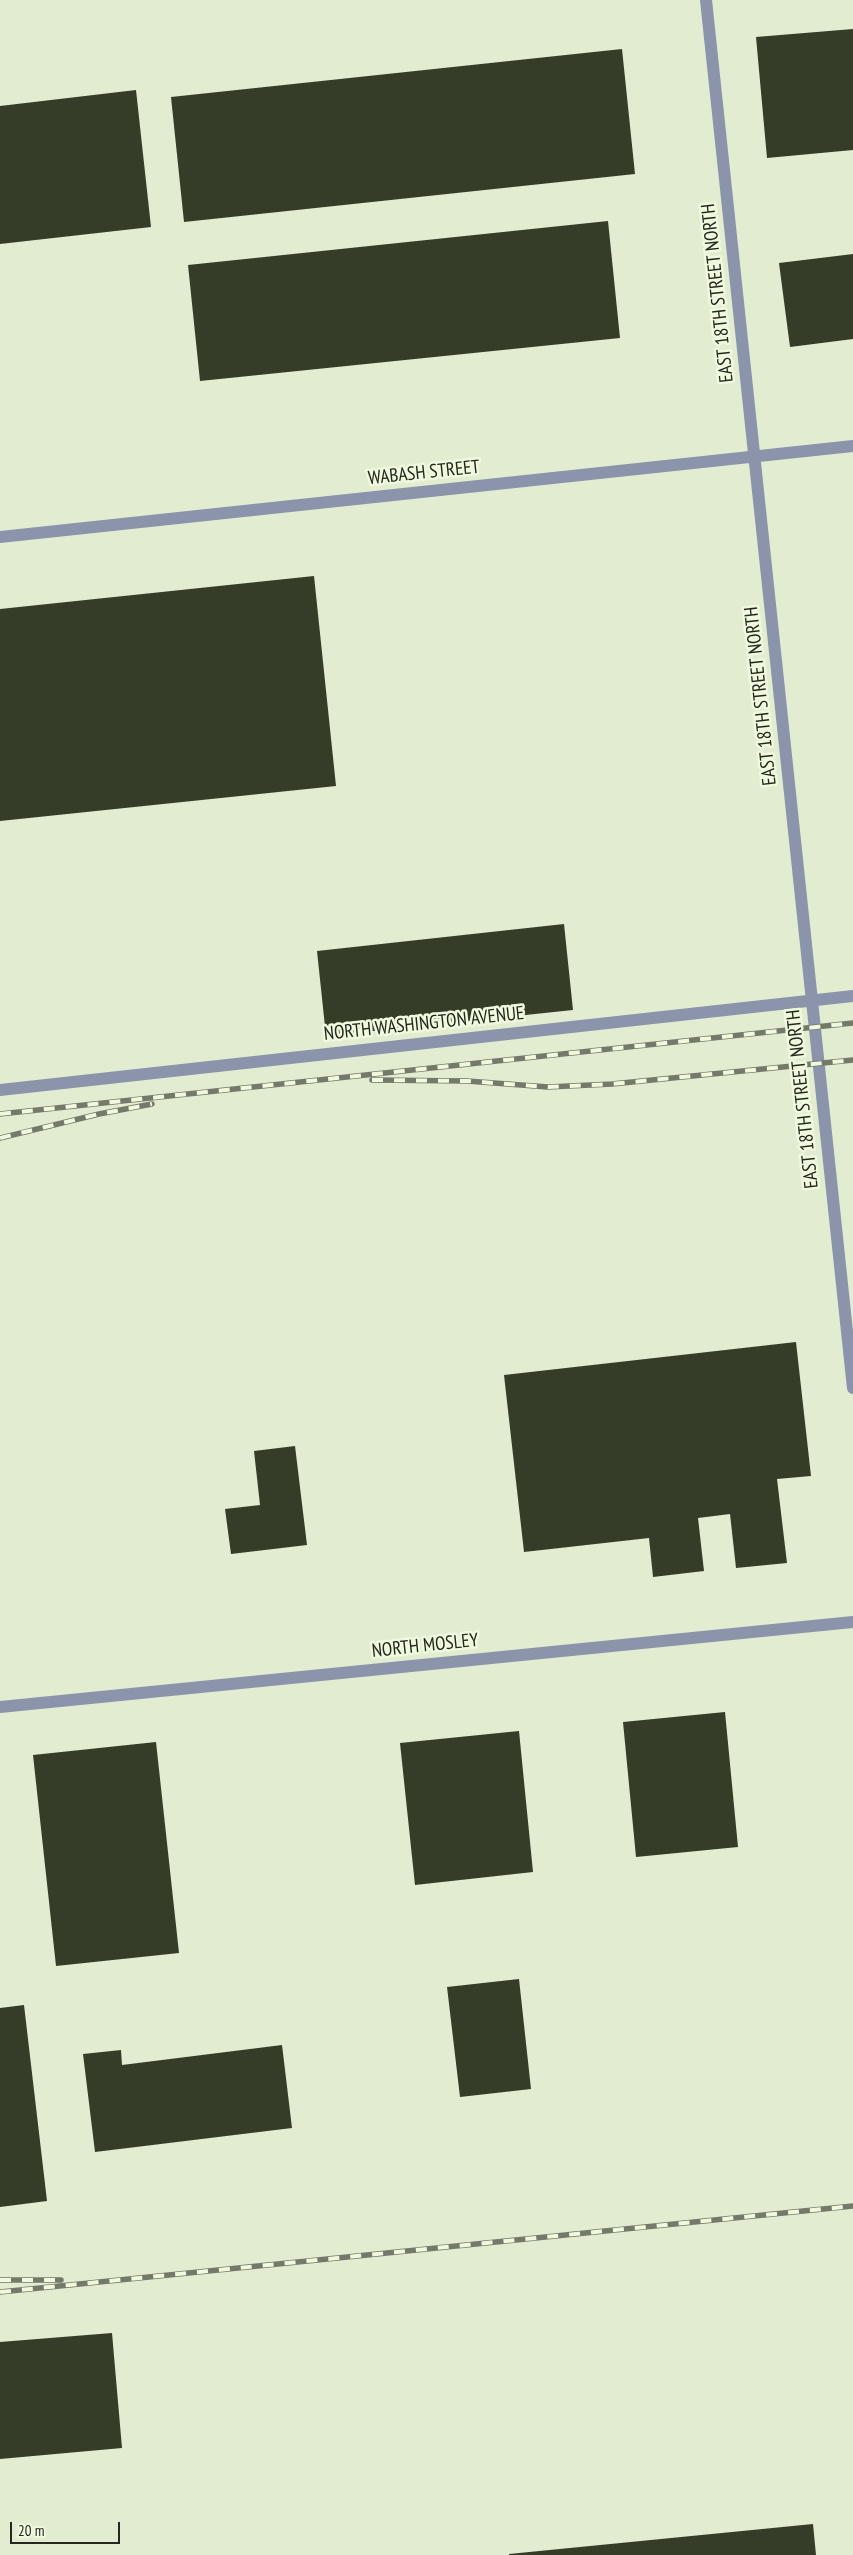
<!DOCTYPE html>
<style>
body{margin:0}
#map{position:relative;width:853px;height:2555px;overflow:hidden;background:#e1ecd1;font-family:"PT Sans Narrow",sans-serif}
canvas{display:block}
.scale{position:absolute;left:10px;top:2522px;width:110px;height:22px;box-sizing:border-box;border:2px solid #23271d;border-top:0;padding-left:6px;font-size:15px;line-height:18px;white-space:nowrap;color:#23271d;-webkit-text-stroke:4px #eef9de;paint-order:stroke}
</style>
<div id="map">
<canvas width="853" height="2555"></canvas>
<div class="scale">20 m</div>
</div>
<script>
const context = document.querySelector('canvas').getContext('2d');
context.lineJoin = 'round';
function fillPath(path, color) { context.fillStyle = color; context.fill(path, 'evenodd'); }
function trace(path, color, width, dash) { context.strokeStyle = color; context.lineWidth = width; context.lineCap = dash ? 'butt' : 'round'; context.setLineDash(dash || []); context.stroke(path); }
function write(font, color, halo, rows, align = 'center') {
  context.font = font + ' "PT Sans Narrow",sans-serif'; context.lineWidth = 5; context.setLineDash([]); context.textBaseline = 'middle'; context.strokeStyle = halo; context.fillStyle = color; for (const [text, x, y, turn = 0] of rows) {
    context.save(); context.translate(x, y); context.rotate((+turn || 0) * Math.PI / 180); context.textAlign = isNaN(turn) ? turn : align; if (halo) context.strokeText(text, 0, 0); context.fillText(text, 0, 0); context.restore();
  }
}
fillPath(new Path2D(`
 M853,29V150L767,158L756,37Z
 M622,49L635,174L184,222L171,97Z
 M136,90L151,227L0,244V106Z
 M608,221L620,338L200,381L188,265Z
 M853,254V339L790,347L779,263Z
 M314,576L336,786L0,821V609Z
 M564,924L573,1010L326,1036L317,951Z
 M796,1342L811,1476L777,1479L787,1563L736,1568L730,1514L698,1518L704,1571L653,1577L649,1538L524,1552L504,1375Z
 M295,1446L307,1545L231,1554L225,1509L260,1505L254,1451Z
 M725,1712L738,1847L636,1857L623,1722Z
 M519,1731L533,1872L415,1885L400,1743Z
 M156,1742L179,1953L56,1966L33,1755Z
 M519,1979L531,2089L460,2097L447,1987Z
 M24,2005L47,2201L0,2207V2008Z
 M282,2045L292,2128L95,2152L83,2054L121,2050L122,2065Z
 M112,2333L122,2448L0,2459V2342Z
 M813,2524L816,2555H509V2554Z`), '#353d28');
trace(new Path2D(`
 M706,0L853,1388
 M0,537L853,446
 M0,1090L853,996`), '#8c94ab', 12);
trace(new Path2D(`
 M0,1707L853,1622`), '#8c94ab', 12);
const rail = new Path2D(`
 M372,1080L467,1081L548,1087L612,1084L853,1060
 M0,1114L853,1023
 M0,1138L99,1114L152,1104
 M0,2280H61
 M0,2292L853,2206`);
trace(rail, '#737a69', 5.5);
trace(rail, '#eef9de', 4, [11]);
write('19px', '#23271d', '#eef9de', [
 ["EAST 18TH STREET NORTH",718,293,-96],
 ["WABASH STREET",424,473,-6],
 ["EAST 18TH STREET NORTH",761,696,-96],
 ["NORTH WASHINGTON AVENUE",424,1024,-6],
 ["EAST 18TH STREET NORTH",803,1099,-96],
 ["NORTH MOSLEY",425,1646,-6]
]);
</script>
